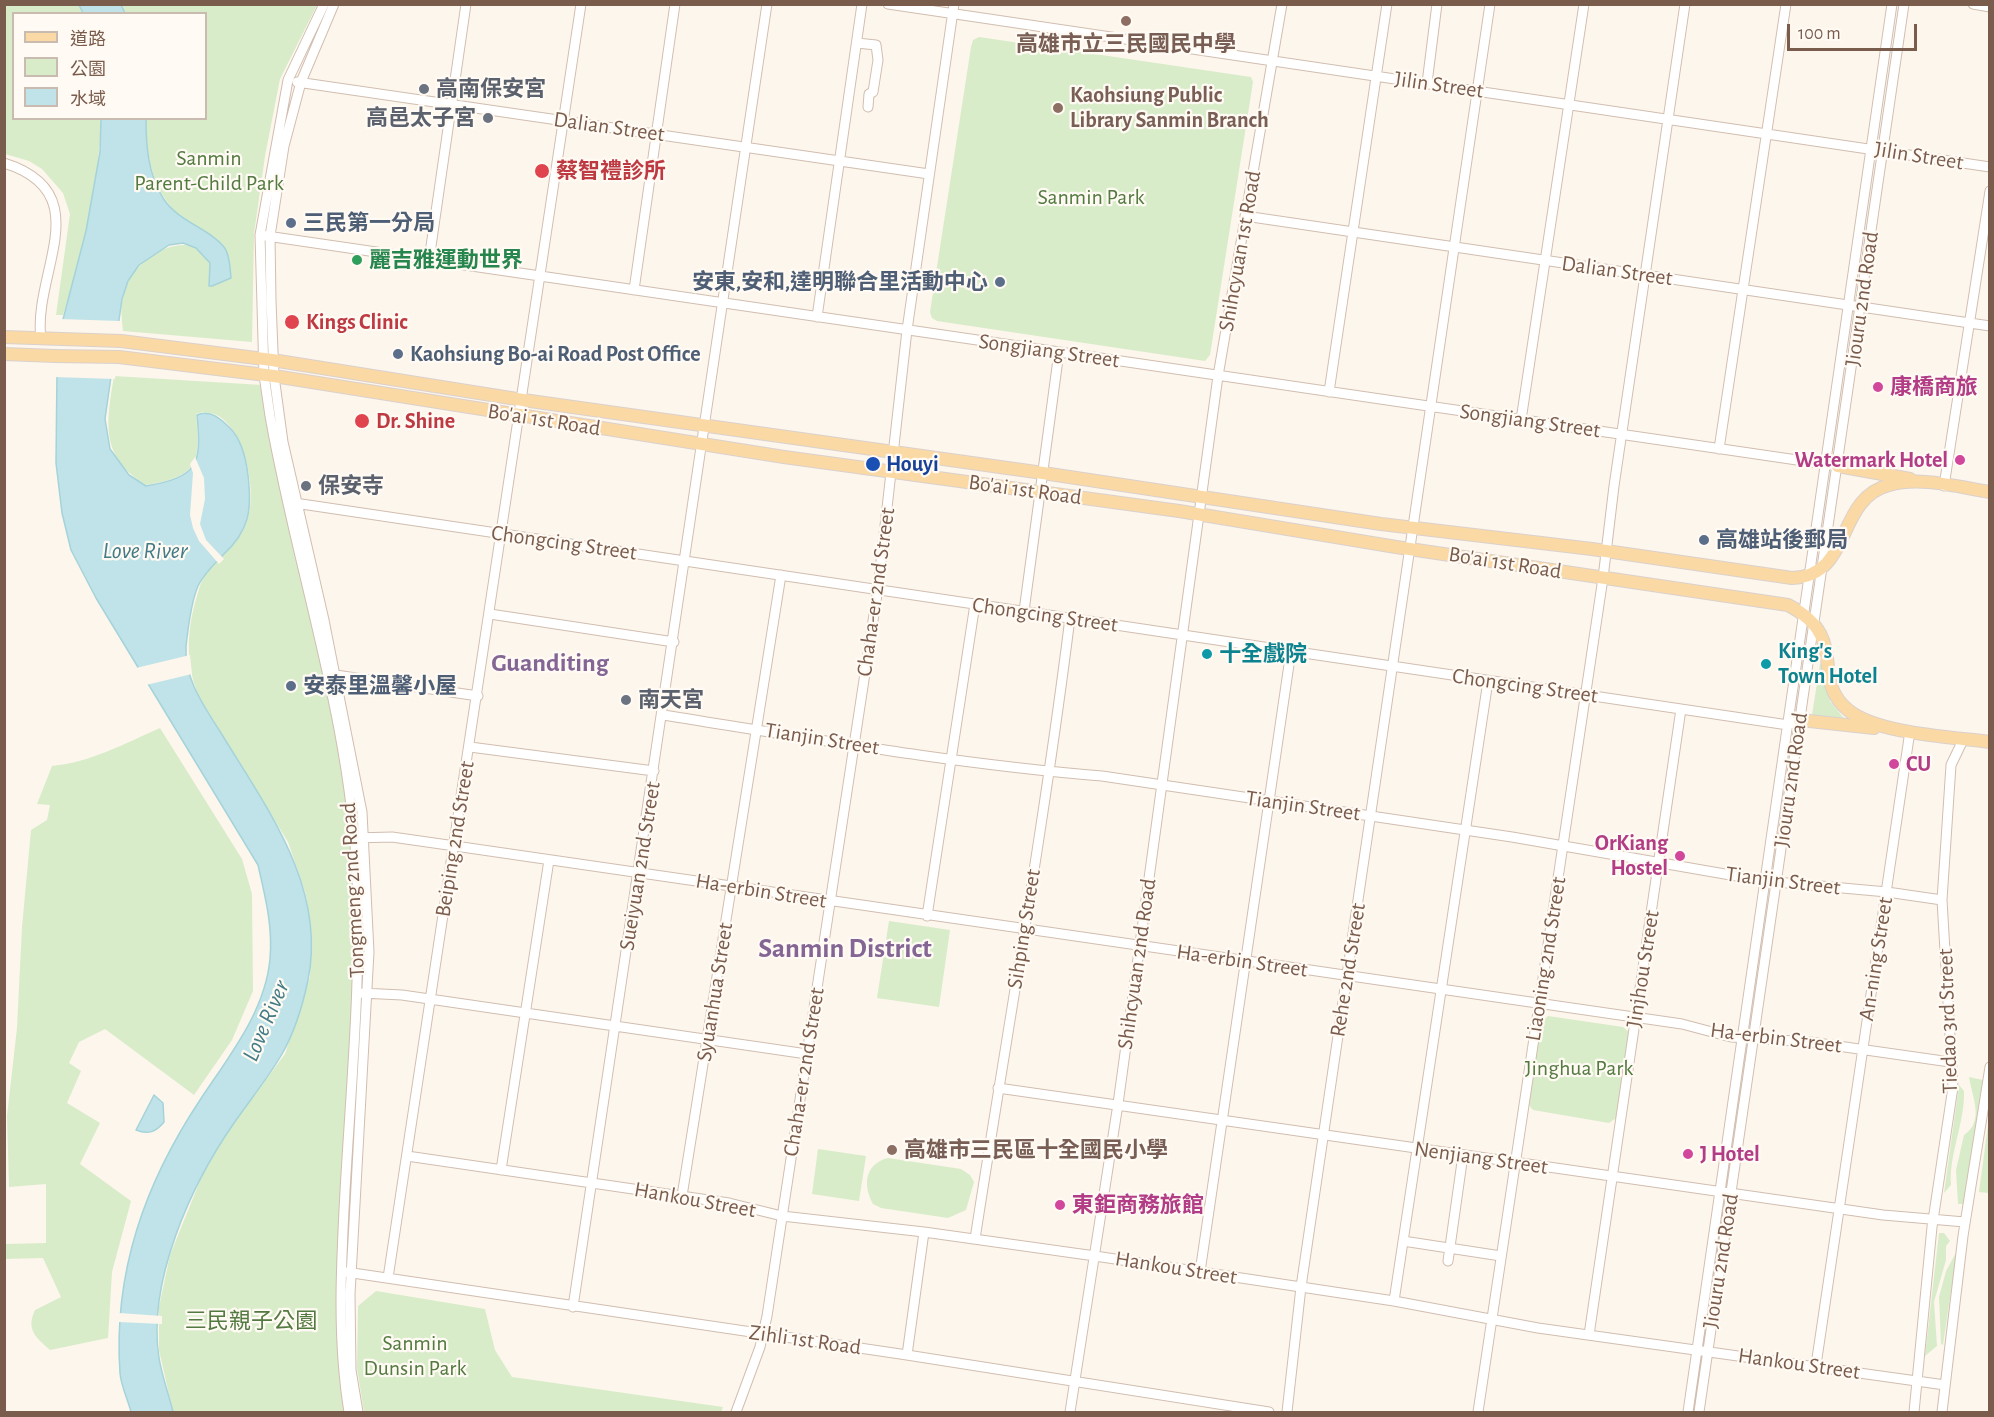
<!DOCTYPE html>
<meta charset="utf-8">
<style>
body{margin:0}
#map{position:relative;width:1994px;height:1417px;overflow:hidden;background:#fdf6ec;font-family:"Alegreya Sans","Noto Sans TC",sans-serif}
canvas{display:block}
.frame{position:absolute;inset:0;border:6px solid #7a5c4d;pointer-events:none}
.legend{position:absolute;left:12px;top:12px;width:195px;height:108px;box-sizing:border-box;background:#fffaf3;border:2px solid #cabbb1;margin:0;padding:8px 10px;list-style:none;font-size:18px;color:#7a5c4d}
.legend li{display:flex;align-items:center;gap:12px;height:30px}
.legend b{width:30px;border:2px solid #cabbb1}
.scale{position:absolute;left:1787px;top:24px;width:130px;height:27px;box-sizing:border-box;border:3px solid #7a5c4d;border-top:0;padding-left:8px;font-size:18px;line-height:21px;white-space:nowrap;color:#7a5c4d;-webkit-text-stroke:4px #fffaf3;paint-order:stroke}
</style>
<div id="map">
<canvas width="1994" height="1417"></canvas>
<div class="frame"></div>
<ul class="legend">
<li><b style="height:8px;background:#fbd9a5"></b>道路</li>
<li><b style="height:16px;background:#d8ecc9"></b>公園</li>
<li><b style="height:16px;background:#bfe3e8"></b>水域</li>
</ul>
<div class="scale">100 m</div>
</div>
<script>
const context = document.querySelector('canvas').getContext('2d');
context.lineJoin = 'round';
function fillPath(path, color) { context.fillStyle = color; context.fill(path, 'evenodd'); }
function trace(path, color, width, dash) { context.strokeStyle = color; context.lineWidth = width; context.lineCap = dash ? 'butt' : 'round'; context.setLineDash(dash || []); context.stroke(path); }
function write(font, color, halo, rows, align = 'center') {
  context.font = font + ' "Alegreya Sans","Noto Sans TC",sans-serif'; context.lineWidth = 4.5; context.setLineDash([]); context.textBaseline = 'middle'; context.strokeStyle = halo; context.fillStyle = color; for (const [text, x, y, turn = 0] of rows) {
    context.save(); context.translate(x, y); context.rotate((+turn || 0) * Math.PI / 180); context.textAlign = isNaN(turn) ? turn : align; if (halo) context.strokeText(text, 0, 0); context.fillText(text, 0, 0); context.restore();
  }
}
fillPath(new Path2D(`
 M5,5H79L83,13L14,14V118L101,119C99,186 83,251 63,315H56L70,214L63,193L42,169L29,161L5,154Z
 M121,5H317L280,79L265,156L254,234L252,342L123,331C122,320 120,308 123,298C136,236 227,224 210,286L231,278C227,267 223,247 215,239C207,232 195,229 187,222C153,196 146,159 146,119L206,118V14L125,13Z
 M979,37L1251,77L1253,82L1210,355L1205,361L937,321L932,318L930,312L971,47L973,40Z
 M114,376L262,385L349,795L358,993L341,1262L349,1412H173L159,1350V1307L170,1255L204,1171L232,1125L285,1054L310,977L311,930L306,895L288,842L199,697C184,660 187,627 199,589C206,565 234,550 245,527C259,499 247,435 220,417C216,414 208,413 203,412L196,414C201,464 198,476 146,485C100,457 106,424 114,376Z
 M1820,664H1824L1830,701L1847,722L1812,715Z
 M160,728L242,859L252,894L253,991L232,1040L194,1095L105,1029L79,1042L69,1063L81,1071L67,1103L100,1123L80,1164L131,1201L112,1272L108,1338L50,1350C35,1337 26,1329 35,1310L61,1297L43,1258L4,1259L5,1244L46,1243V1184L9,1187L7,1116L17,1028L22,927L31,830L47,820L50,805L37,804L52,766C91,762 124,744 160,728Z
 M889,921L950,930L939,1007L877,998Z
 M1548,1016L1623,1027L1629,1032L1616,1118L1609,1123L1533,1110L1528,1104L1540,1023Z
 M1969,1077L1983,1080L1964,1204H1958L1956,1170L1964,1135C1985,1121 1972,1097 1969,1077Z
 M1959,1085L1964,1091C1965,1123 1949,1153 1951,1185L1944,1193Z
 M1988,1125L1990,1126L1989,1193L1979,1192Z
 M818,1149L866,1156L859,1201L812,1194Z
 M888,1158L961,1169L970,1175L974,1182L966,1210L948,1218L881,1208L873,1204C863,1186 864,1164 888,1158Z
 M1939,1233H1944L1950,1241L1946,1246V1260L1934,1302L1937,1346L1925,1356Z
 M1957,1251L1943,1345L1941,1344L1939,1297L1946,1271Z
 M376,1291L485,1309L495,1350L512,1377L723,1407L721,1412H364L357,1368L358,1306Z`), '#d8ecc9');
const water = new Path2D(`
 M79,5H121L125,13H83Z
 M101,119H146C146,146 148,174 163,198C178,222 209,228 224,247C230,254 230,269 231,278L212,286H209L210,263L196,248L183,243L169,245L139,265L128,281L122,299L105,419L110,449L129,475L146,486C198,477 202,465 197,415C210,409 221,419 230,428C242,440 246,459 248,475C252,510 250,530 223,555C214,564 204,574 198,586C191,602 188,628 186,646C184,679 204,706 221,733C266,807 327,887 308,980C303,1004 294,1033 282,1054C268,1078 250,1100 234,1123C191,1185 147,1281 159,1358C162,1376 169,1395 173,1412H131C128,1400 121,1386 120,1373C113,1272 145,1183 200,1100C229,1056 265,1012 270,959C273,926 265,896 258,865L96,598L71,550L62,513L56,463L57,372L61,327L86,231L100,152Z
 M154,1095L163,1103L164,1122C156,1132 148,1135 136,1130Z`);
fillPath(water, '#bfe3e8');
trace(water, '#a5d3da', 1.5);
fillPath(new Path2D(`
 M59,319L120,321L115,379L54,377Z
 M195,457L204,478L205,499L200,524L206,540L224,559L219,564L199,541L193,528L190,515L193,473L190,464Z
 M190,655L192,674L146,685L136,668Z
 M119,1313L162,1316V1324L119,1322Z`), '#fdf6ec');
const minor = new Path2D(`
 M324,4L288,80L260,235L264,375L270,416C297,570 351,721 357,878C361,982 351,1086 345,1191C341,1265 337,1339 349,1412
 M334,4L301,82L284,146L270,236L271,301L274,376L283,442L324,620L362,812L369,952L350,1294L351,1370L358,1412
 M888,4L1990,167
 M1973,4L1990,7
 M857,43L876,45L878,60L873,92L869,94L868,107
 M297,82L929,174
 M1427,83L1437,4
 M4,163C100,193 32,273 41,339
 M1245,216L1990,326
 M260,235L1838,466
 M429,260L466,4
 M634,290L675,4
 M817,317L862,4
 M1329,392L1387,4
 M1521,420L1584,4
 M1719,449L1786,4
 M1944,486L1990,191
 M288,502L1728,716L1788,725L1800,720
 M1024,611L1059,352
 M490,614L674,642
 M329,674L478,696
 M663,715C809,738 955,764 1102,776L1512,837L1765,881L1887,892L1942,900
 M470,747L654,771
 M354,838L392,837L455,846L1682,1024L1731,1037L1810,1042L1950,1062
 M927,916L975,604
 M361,993L402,995L807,1054
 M998,1088L1883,1215L1965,1222
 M407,1156L729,1203L782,1216L924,1232L1095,1256L1394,1301L1538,1328L1945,1385
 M501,1170L549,860
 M682,1196L781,575
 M975,1239C1007,1032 1044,826 1070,618
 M1403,1241L1501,1256
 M1448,1261L1463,1155
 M346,1272L907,1355L1269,1412
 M1200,1272L1291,651
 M388,1278L581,4
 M1394,1301L1488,681
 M573,1307L767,4
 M1589,1335L1681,709
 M907,1355L924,1232
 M1816,1365L1910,731
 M736,1412L760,1347L767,1316L878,588L907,330L954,4
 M1070,1412L1118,1104L1218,376L1282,4
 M1287,1412L1301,1287L1490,4
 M1478,1412L1603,578L1614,486L1685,4
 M1688,1412L1892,4
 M1699,1412L1904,4
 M1914,1412L1932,1227L1953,1087L1942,900L1951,765L1964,738
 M1942,1412L1963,1236L1990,1067`);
const major = new Path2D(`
 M4,337L121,341L272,360L523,400L1043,473L1381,524L1592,549L1792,578C1853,576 1835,499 1889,485C1920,476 1958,487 1990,492
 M4,354L55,356
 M119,357L274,376L784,457L1179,511L1396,547L1788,605C1851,638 1809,678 1848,710C1877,734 1952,737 1990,742
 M1838,466L1910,479
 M1800,720L1874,728`);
trace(minor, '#d1beb0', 11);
trace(major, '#dad1cd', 14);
trace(minor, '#fff', 9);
trace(major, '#fbd9a5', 12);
const majorBridge = new Path2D(`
 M55,356L119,357`);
trace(majorBridge, '#dad1cd', 14, []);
trace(majorBridge, '#fbd9a5', 12);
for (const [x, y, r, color] of [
 [1126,21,6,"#8d6e63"],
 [424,89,6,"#6b7280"],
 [1058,108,6,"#8d6e63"],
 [488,118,6,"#6b7280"],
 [542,171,8,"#e0444e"],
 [291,223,6,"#5c6f8a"],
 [357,260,6,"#2e9e5b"],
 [1000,282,6,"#5c6f8a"],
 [292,322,8,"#e0444e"],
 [398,354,6,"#5c6f8a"],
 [1878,387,6,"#d1479c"],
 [362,421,8,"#e0444e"],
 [1960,460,6,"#d1479c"],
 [873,464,8,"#1a4fb4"],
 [306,486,6,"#6b7280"],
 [1704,540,6,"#5c6f8a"],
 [1207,654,6,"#0f9aa8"],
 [1766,664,6,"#0f9aa8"],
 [291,686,6,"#5c6f8a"],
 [626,700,6,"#6b7280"],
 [1894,764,6,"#d1479c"],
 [1680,856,6,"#d1479c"],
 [892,1150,6,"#8d6e63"],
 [1688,1154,6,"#d1479c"],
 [1060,1205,6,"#d1479c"]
]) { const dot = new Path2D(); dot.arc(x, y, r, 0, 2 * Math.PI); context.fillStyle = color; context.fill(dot); trace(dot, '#fffaf3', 2); }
write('bold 22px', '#785e54', '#fffaf3', [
 ["高雄市立三民國民中學",1126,44,"center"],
 ["Kaohsiung Public",1070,95],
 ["Library Sanmin Branch",1070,120],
 ["高雄市三民區十全國民小學",904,1150]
], 'left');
write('22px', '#7a5c4d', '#fffaf3', [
 ["Jilin Street",1439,85,8],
 ["Dalian Street",609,127,8],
 ["Jilin Street",1919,156,9],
 ["Shihcyuan 1st Road",1240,251,-80],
 ["Dalian Street",1617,271,8],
 ["Jiouru 2nd Road",1862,299,-82],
 ["Songjiang Street",1049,351,8],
 ["Bo'ai 1st Road",544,420,9],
 ["Songjiang Street",1530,421,8],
 ["Bo'ai 1st Road",1025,490,8],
 ["Chongcing Street",564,543,8],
 ["Bo'ai 1st Road",1505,563,9],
 ["Chaha-er 2nd Street",876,592,-82],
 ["Chongcing Street",1045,615,8],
 ["Chongcing Street",1525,686,8],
 ["Tianjin Street",822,739,9],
 ["Jiouru 2nd Road",1791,780,-82],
 ["Tianjin Street",1303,806,8],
 ["Beiping 2nd Street",455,839,-81],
 ["Sueiyuan 2nd Street",640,866,-81],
 ["Tianjin Street",1783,881,7],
 ["Tongmeng 2nd Road",353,890,-93],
 ["Ha-erbin Street",761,891,9],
 ["Sihping Street",1024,929,-81],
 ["Liaoning 2nd Street",1546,959,-81],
 ["An-ning Street",1876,959,-81],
 ["Ha-erbin Street",1242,961,8],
 ["Shihcyuan 2nd Road",1137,964,-82],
 ["Jinjhou Street",1643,969,-81],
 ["Rehe 2nd Street",1348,970,-81],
 ["Syuanhua Street",715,992,-81],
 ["Tiedao 3rd Street",1948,1021,-92],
 ["Ha-erbin Street",1776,1038,7],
 ["Chaha-er 2nd Street",804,1072,-81],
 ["Nenjiang Street",1481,1158,8],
 ["Hankou Street",695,1200,10],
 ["Jiouru 2nd Road",1721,1261,-81],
 ["Hankou Street",1176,1268,9],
 ["Zihli 1st Road",805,1340,8],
 ["Hankou Street",1799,1364,8]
]);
write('bold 22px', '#5b616d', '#fffaf3', [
 ["高南保安宮",436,89],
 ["高邑太子宮",476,118,"right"],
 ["保安寺",318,486],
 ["南天宮",638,700]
], 'left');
write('22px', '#537a41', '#fffaf3', [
 ["Sanmin",209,158],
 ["Parent-Child Park",209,183],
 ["Sanmin Park",1091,197],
 ["Jinghua Park",1579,1068],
 ["三民親子公園",251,1321],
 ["Sanmin",415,1343],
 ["Dunsin Park",415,1368]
]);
write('bold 22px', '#be3a42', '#fffaf3', [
 ["蔡智禮診所",556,171],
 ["Kings Clinic",306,322],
 ["Dr. Shine",376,421]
], 'left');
write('bold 22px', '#4e5e75', '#fffaf3', [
 ["三民第一分局",303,223],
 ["安東,安和,達明聯合里活動中心",988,282,"right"],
 ["Kaohsiung Bo-ai Road Post Office",410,354],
 ["高雄站後郵局",1716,540],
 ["安泰里溫馨小屋",303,686]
], 'left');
write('bold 22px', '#27864d', '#fffaf3', [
 ["麗吉雅運動世界",369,260]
], 'left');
write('bold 22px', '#b23c85', '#fffaf3', [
 ["康橋商旅",1890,387],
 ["Watermark Hotel",1948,460,"right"],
 ["CU",1906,764],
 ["OrKiang",1668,843,"right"],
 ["Hostel",1668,868,"right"],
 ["J Hotel",1700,1154],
 ["東鉅商務旅館",1072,1205]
], 'left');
write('bold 22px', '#164399', '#fffaf3', [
 ["Houyi",886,464]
], 'left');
write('bold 22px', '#0d838f', '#fffaf3', [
 ["King's",1778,651],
 ["Town Hotel",1778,676],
 ["十全戲院",1219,654]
], 'left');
write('italic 24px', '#437c86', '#fffaf3', [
 ["Love River",145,551],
 ["Love River",266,1021,-67]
]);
write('bold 26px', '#846695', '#fffaf3', [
 ["Guanditing",550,663]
]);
write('bold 28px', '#846695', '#fffaf3', [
 ["Sanmin District",845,949]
]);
</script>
